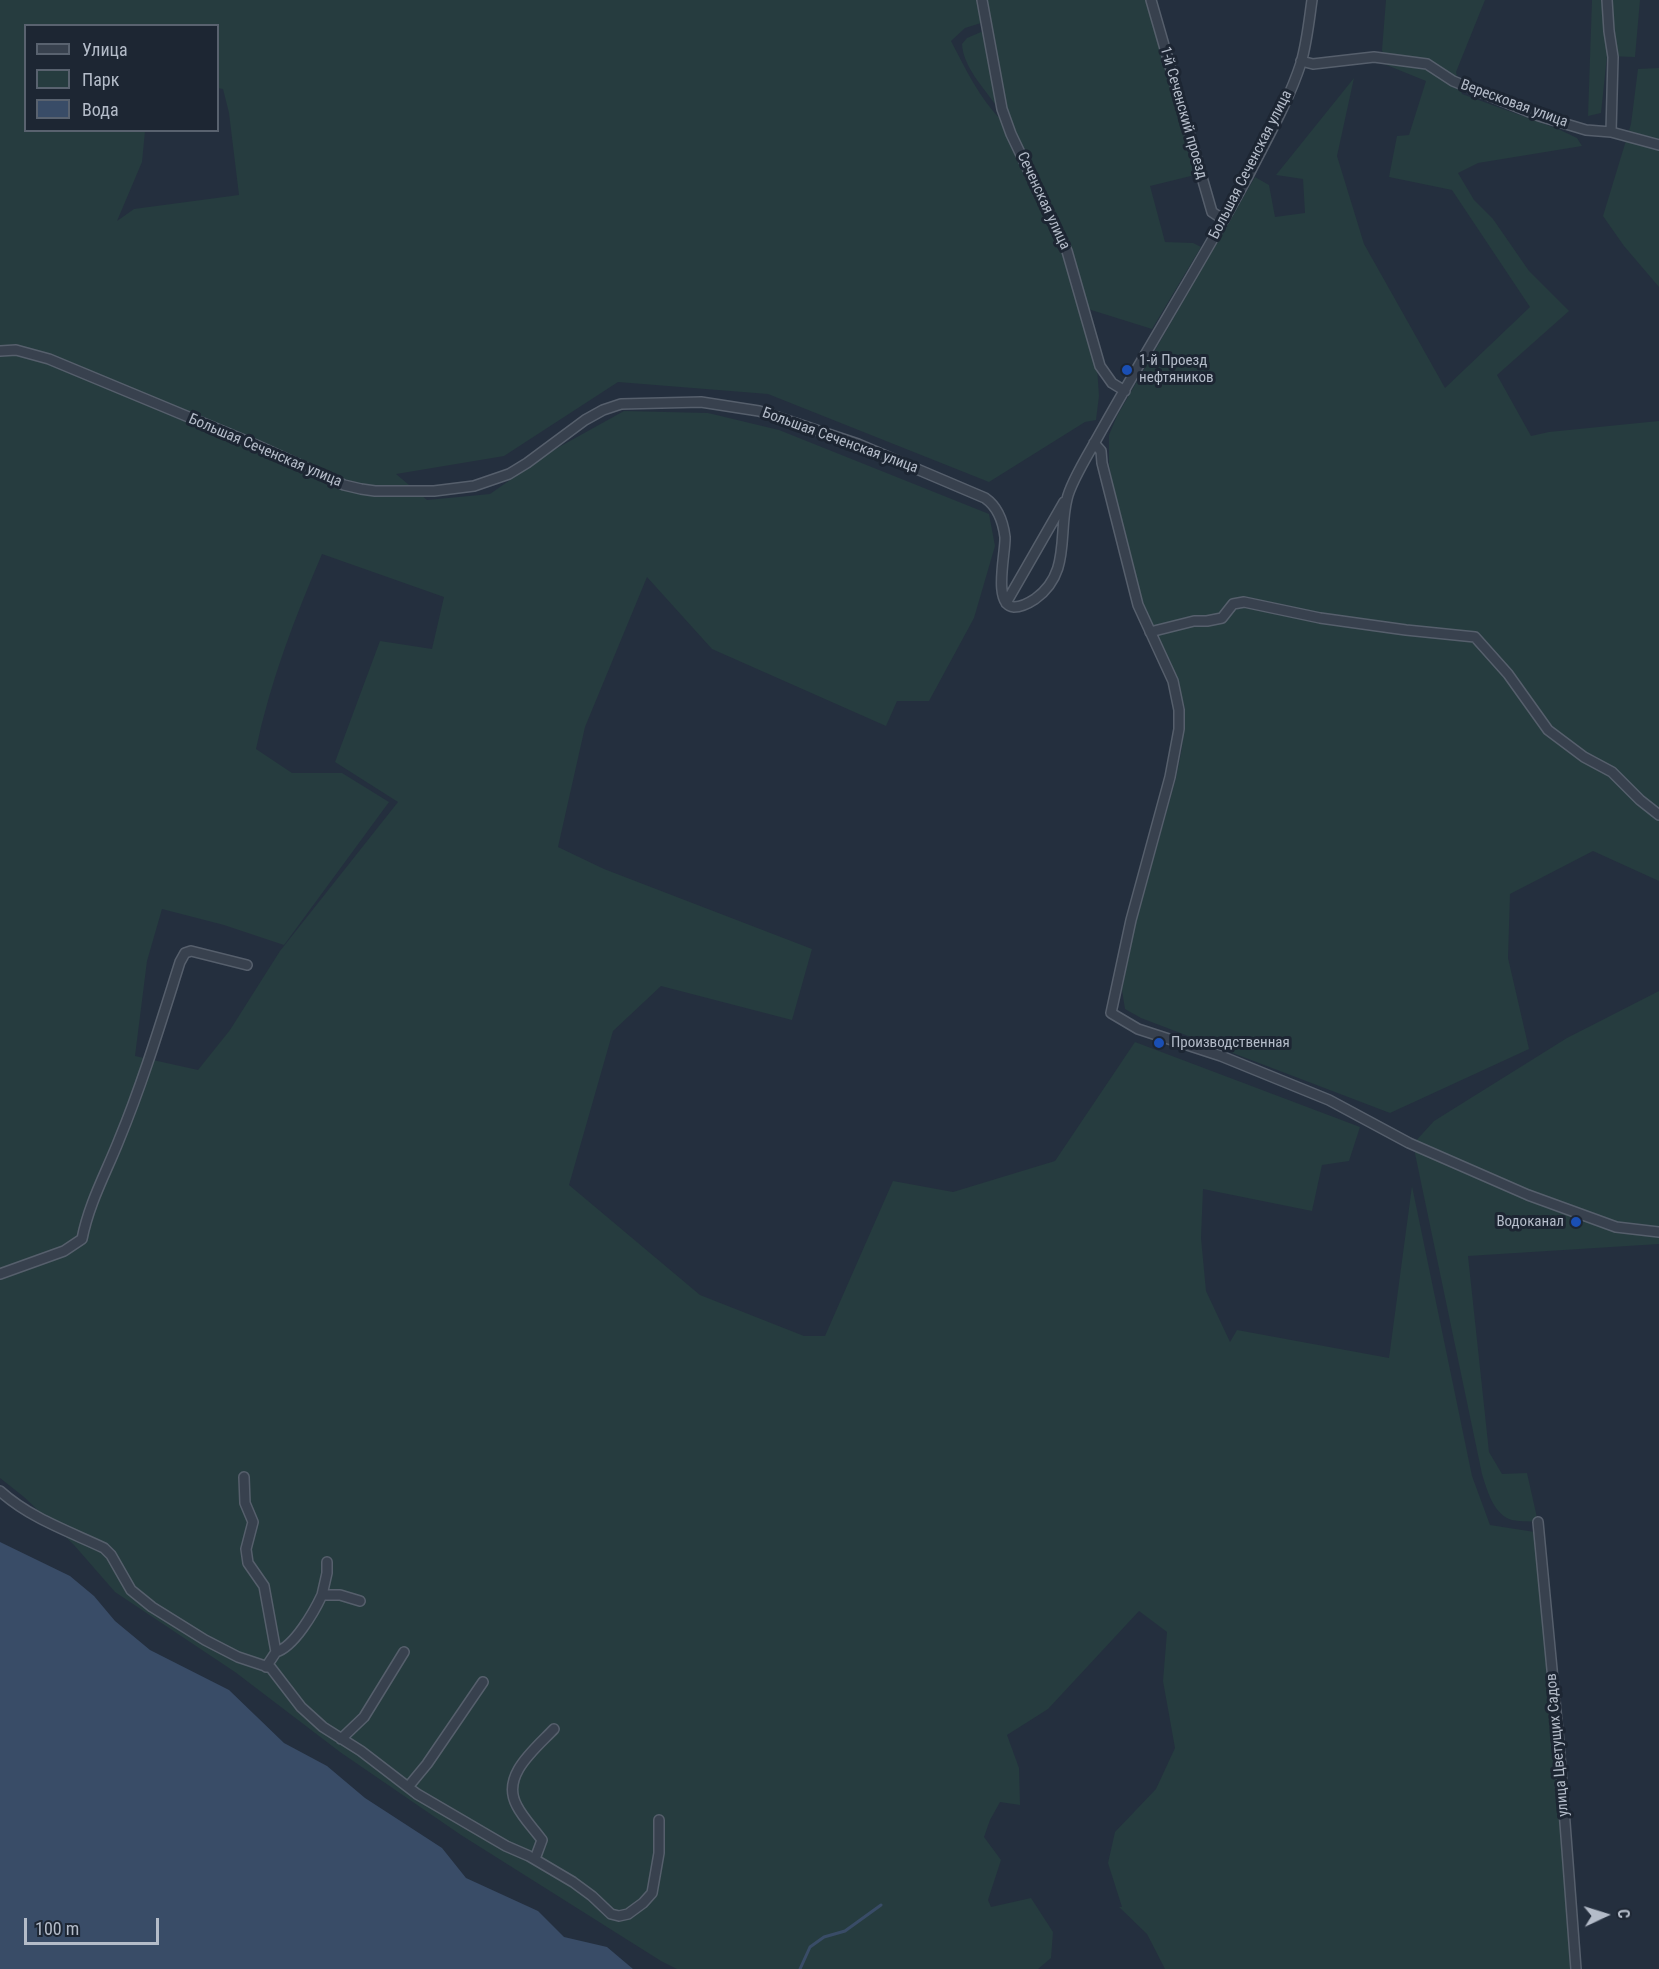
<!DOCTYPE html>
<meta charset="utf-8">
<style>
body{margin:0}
#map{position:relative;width:1659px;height:1969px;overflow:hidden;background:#242f3e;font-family:"Roboto Condensed",sans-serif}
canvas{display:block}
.legend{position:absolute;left:24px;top:24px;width:195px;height:108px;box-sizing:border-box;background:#1d2633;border:2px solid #59626f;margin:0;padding:8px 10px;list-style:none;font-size:18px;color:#b4bcc9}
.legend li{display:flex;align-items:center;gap:12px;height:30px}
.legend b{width:30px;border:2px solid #59626f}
.north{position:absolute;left:1575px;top:1885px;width:60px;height:60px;-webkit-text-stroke:4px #1d2633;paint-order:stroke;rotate:86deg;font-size:16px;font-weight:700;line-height:24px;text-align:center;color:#b4bcc9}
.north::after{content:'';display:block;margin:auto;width:21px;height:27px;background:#b4bcc9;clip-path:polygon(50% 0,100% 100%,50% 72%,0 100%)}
.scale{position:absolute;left:24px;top:1918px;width:135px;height:27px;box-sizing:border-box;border:3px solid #b4bcc9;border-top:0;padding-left:8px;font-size:18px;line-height:21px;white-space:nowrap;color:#b4bcc9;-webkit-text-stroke:4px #1d2633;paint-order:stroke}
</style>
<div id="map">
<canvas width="1659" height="1969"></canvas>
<ul class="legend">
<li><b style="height:8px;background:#38414e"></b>Улица</li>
<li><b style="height:16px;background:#263c3f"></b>Парк</li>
<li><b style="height:16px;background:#394c67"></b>Вода</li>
</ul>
<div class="north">С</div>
<div class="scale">100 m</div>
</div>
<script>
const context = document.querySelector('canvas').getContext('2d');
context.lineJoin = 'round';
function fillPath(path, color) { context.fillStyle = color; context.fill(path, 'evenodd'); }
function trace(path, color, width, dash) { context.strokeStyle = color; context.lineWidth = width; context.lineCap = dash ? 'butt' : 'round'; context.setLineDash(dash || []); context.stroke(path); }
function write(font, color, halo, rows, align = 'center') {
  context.font = font + ' "Roboto Condensed",sans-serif'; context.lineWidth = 6; context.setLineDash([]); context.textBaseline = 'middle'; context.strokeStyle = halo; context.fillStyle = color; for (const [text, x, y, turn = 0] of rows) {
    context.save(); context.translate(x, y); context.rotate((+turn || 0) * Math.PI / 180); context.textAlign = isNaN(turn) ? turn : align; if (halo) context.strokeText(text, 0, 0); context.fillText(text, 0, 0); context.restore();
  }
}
fillPath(new Path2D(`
 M0,0H976L981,12V23L965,28L951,41C965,68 980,99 1002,121L1063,253L1097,367L1099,396L1096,420L1085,422L989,482L768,394L618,382L504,456L396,474L427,500L490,494L550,452L624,411L708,413L779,430L989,514L995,546L974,618L929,701H897L886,726L712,649L647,577L585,727L558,847L604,869L812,949L792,1020L661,986L613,1031L569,1185L700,1295L804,1336H825L893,1181L953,1192L1055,1161L1135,1042L1360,1127L1349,1161L1322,1165L1312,1211L1203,1189L1201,1238L1206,1291L1230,1342L1237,1330L1389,1358L1412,1186L1472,1476L1490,1525L1541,1533L1577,1969H1165L1147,1934L1119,1907H1122L1108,1863L1115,1832L1156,1789L1175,1748L1163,1681L1167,1632L1139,1611L1048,1709L1007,1735L1019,1768L1020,1805L1000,1802L990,1820L984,1837L1001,1860L988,1900L991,1907L1031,1898L1053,1932L1051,1958L1038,1969H677L661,1961L461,1835L340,1752L235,1672L115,1592L74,1545L24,1497L0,1478ZM26,26H218V88L223,89L229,113L239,195L134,209L117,221L142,162L145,131L26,130ZM322,554L444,597L432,649L380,641L335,762L398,802L280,951L230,1030L198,1070L135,1056L147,961L162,909L224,925L284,945L389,802L342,773H292L256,749C270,682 295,617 322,554Z
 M986,0H1148L1195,175L1150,186L1165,242L1193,243L1201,247L1152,329L1088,309L1069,248L1005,108Z
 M1386,0H1485L1456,72L1462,94L1558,129L1577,138L1582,146L1478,163L1458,173L1474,200L1493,219L1529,271L1569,311L1497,375L1531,436L1549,432L1659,421V881L1593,851L1510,894L1508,958L1529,1049L1390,1113L1141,1018L1125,1009L1122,990L1136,921L1176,778L1182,748L1185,708L1172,665L1142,603L1117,508L1109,464V435L1117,416L1255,177L1269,185L1275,217L1305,213L1303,179L1276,175L1354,78L1337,156L1364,244L1445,388L1530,307L1452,190L1389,177L1397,136L1409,135L1426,81L1384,64L1382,50Z
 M1592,0H1640L1635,57L1607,56L1601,113L1588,116Z
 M981,32L984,33L997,104H995C983,87 963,66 962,44L967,38Z
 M1659,68V287L1624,246L1603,216L1631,124L1638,69Z
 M1659,991V1244L1468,1256L1489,1452L1502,1474L1527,1473L1538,1522C1529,1521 1516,1522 1509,1519C1493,1512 1487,1490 1482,1474L1413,1144L1434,1121L1567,1038Z`), '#263c3f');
fillPath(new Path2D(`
 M0,1542L70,1576L94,1596L115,1621L150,1650L229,1690L284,1743L327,1766L365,1798L442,1848L466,1878L538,1911L564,1937L607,1947L633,1969H0Z`), '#394c67');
trace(new Path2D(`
 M800,1969L810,1947L824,1937L845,1931L881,1905`), '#394c67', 3);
const minor = new Path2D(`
 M982,0L1002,109L1011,134L1067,251L1100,366L1112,383L1125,391
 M1151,0L1212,212L1224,220
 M1607,0L1609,31L1613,57L1611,132
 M1301,61L1313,64L1374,57L1427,64L1453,81L1539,116L1586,130L1611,132L1659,145
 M0,351L16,350L49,359L256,445L344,485L361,489L375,491H434L474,486L509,474L527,463L585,420L603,410L621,404L701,402L759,411L858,444L985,498C998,507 1003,521 1005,537C1006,552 992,605 1014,607C1022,607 1029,603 1035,599C1071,573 1058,535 1067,499C1070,484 1087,456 1095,442C1144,353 1199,267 1247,178C1266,140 1288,103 1301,63C1307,42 1309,21 1312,0
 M1094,443L1101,451L1102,463L1138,605L1173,681L1179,710V729L1170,777L1131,920L1111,1013L1138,1029L1221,1056L1329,1100L1409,1143L1528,1195L1616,1227L1659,1232
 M1006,603L1064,502
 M1150,632L1194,621H1207L1222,618L1233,604L1244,602L1320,618L1406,630L1475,637L1508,674L1548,730L1584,757L1612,772L1640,800L1659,815
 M0,1274L64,1251L82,1239C89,1203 106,1173 119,1140C143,1082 161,1022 180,962L185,953L191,951L247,965
 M244,1477L245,1503L253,1522L246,1549L248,1563L264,1586L276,1652
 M0,1491C30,1518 68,1531 104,1548L111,1555L131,1590L152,1607L205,1640L238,1657L271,1668L301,1707L323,1727L361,1751L417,1794L506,1846L529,1856L573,1882L592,1896L611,1914L619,1916L628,1914L643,1903L652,1893L659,1853V1820
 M1538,1522L1559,1743L1576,1969
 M322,1595L327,1573V1562
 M266,1667L276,1652C294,1647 314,1612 322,1595H340L360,1601
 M341,1739L364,1717L404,1652
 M408,1787L427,1764L483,1682
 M535,1859L542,1840C534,1829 523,1818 517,1806C500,1776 535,1749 554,1729`);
trace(minor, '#565f6c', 12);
trace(minor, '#38414e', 9);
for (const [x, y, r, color] of [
 [1127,370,6,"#1a4fb4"],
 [1159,1043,6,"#1a4fb4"],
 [1576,1222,6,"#1a4fb4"]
]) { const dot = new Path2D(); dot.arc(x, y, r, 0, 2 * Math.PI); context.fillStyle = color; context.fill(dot); trace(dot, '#1d2633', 2); }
write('15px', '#b4bcc9', '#1d2633', [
 ["Вересковая улица",1514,104,20],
 ["1-й Сеченский проезд",1183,113,74],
 ["Большая Сеченская улица",1251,165,-63],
 ["Сеченская улица",1043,201,65],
 ["Большая Сеченская улица",840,441,20],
 ["Большая Сеченская улица",265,451,23],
 ["улица Цветущих Садов",1558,1745,-95]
]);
write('15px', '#b4bcc9', '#1d2633', [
 ["1-й Проезд",1139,361],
 ["нефтяников",1139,378],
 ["Производственная",1171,1043],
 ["Водоканал",1564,1222,"right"]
], 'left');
</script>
